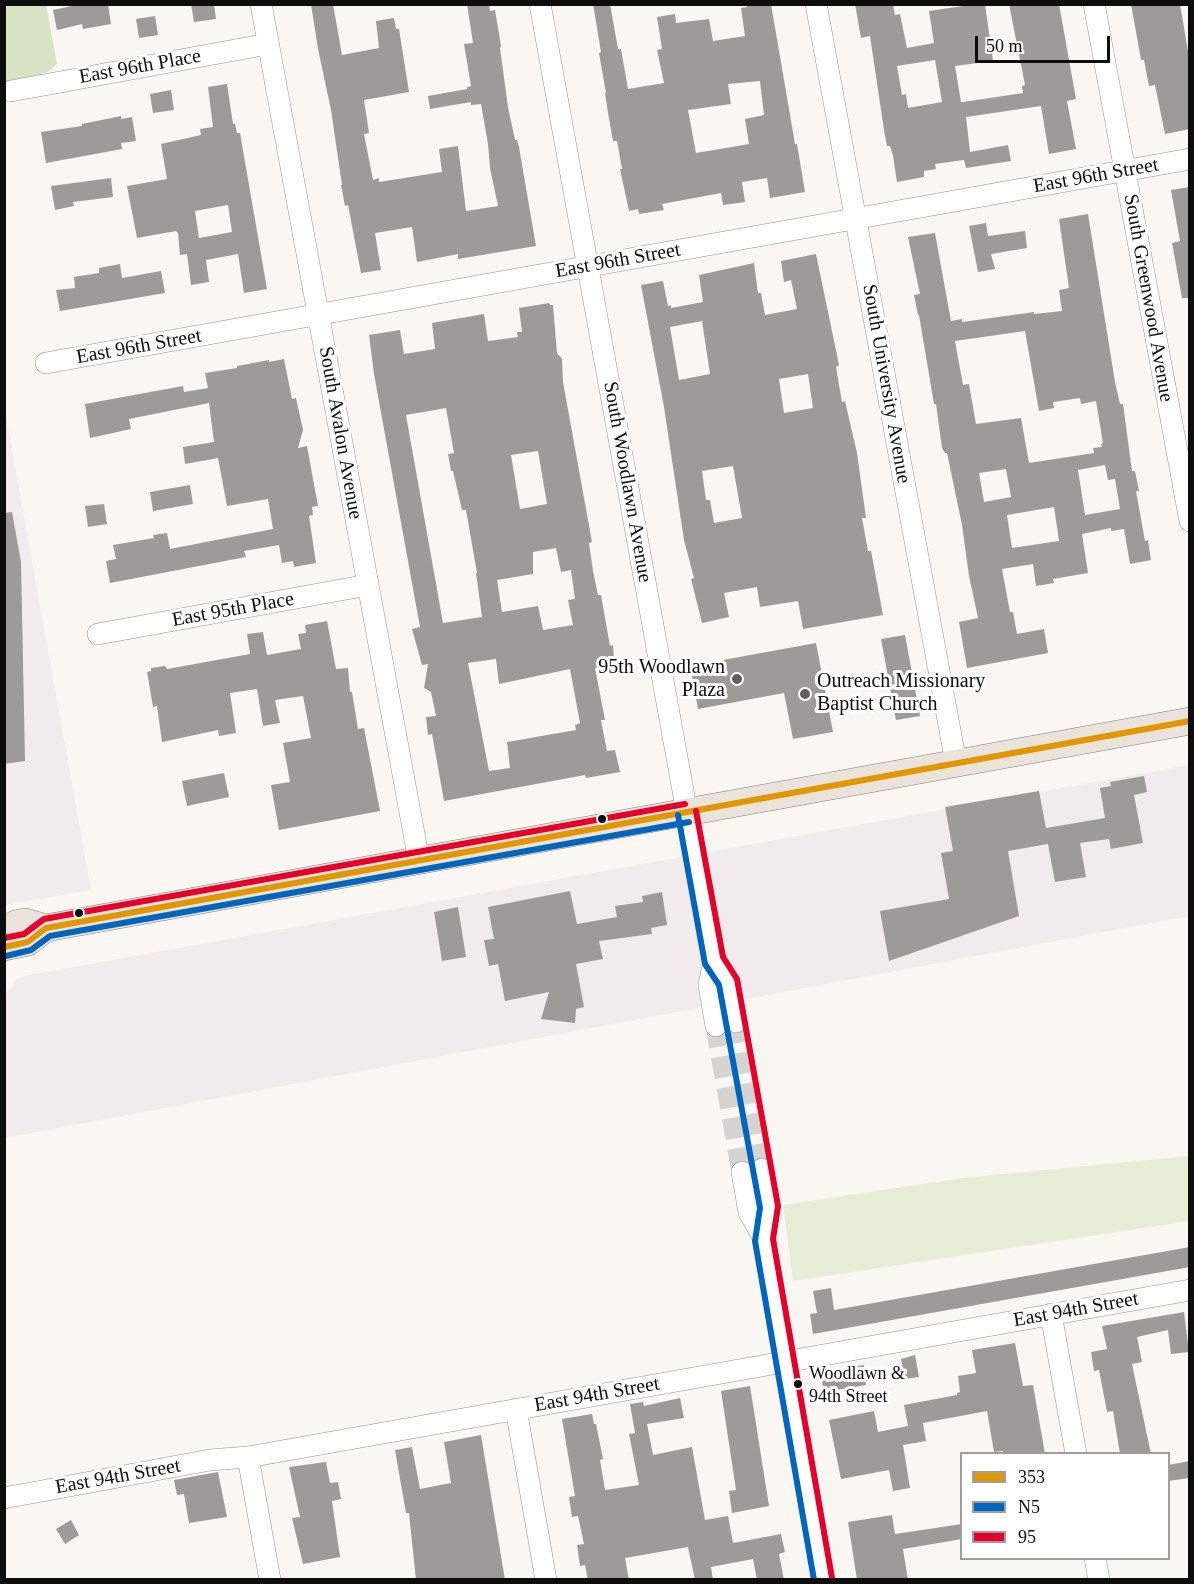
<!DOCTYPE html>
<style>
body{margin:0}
#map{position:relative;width:1194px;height:1584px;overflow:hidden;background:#faf7f2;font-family:"Times New Roman",serif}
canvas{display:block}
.frame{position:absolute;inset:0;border:6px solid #0d0d0d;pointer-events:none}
.legend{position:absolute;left:960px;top:1452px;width:210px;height:108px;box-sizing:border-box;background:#fff;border:2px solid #9e9e9e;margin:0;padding:8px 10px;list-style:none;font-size:18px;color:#0d0d0d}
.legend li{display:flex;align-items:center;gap:12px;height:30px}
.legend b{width:30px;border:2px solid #9e9e9e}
.scale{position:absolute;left:975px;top:36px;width:135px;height:27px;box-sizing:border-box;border:3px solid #0d0d0d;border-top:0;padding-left:8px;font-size:18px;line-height:21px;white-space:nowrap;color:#0d0d0d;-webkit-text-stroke:4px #fff;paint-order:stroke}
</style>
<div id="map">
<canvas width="1194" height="1584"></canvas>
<div class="frame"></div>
<ul class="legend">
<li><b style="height:8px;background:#e09701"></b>353</li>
<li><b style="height:8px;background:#0065bd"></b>N5</li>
<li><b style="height:8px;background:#e4002b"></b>95</li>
</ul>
<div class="scale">50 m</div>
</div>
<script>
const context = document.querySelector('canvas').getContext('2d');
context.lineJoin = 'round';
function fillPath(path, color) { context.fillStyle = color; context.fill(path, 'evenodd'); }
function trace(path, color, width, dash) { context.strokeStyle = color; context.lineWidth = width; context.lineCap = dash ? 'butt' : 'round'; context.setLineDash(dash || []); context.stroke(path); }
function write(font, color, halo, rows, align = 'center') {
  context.font = font + ' "Times New Roman",serif'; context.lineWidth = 6; context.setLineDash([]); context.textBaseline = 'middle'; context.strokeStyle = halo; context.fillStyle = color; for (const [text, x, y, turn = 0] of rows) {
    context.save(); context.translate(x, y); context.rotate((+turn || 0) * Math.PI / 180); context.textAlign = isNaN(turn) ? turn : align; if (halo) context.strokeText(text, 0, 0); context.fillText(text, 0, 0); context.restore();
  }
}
fillPath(new Path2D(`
 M4,405L91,890L5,905H4Z
 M1189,765V916L5,1138V994L19,977Z`), '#f1ebee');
fillPath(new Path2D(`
 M1189,1156V1221L793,1281L783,1205L963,1178Z`), '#e6edd4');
fillPath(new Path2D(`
 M5,5H46L57,64C53,67 50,71 45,73C31,78 14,77 5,90Z`), '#d8e3c3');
fillPath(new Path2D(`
 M81,4H108L111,24L83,29L82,24L57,30L53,10Z
 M191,4H214L216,19L194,22Z
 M311,4H333L342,55L379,48L376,21L394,18L396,29H399L409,92L364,100L369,133L364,134L373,180L379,178V182L442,172L439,149L458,146L466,211L498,206L490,168L488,144L481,104L471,105V102L430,109L428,96L467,89V87L471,86L464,44L473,43L467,4H489L490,11L495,10L501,46L500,48L508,107L515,140H517L519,147L536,246L458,259V254L417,262L412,227L375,233L381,270L361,273L348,205L345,206L341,185H342L331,110L318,49Z
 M593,4H610L618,49H621L628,89L664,83L657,50L662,49L657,17L675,14L676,23L709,19L713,41L745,36L741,8L747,7L746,4H771L795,144H797L805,192L770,198L767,178L742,182L745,202L723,205L721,193L662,204L664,210L639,214L638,209L629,211L620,169H622L617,141H613L608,113L605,93H606L599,53L601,52ZM760,81L764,115L745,119L749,144L696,153L688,110L731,104L728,84Z
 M855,4H893L895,15L900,14L907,48L934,43L929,11L963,6V4H985L993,61L955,66L961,102H963L1023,93L1022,86L1025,85L1009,4H1059L1076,99L1067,101L1076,149L1049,154L1041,106L966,117L970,152L1008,145L1011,161L966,168L964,160L935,164L936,169L924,171V177L897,182L893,156L890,146H887L884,130L870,36L861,38ZM935,60L942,102L908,108L906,94L902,95L897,66Z
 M1131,4H1180L1190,63V129L1165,134L1155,85L1149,86L1144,60H1141Z
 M155,16L158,35L139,38L136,19Z
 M227,84L233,124H235L237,133H240L267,289L244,293L238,254L206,260L209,282L191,285L187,254L180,255L178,233L176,231L137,238L127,186L167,179L161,144L201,135L200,129L213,127L208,87ZM228,205L232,232L199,238L195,211Z
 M171,90L174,110L153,113L150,94Z
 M121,116V119L132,117L136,141L121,143L122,149L46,163L41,132L82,126V124Z
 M111,178L113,197L73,202L74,206L55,210L51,186Z
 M1190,187V298H1182L1172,243L1180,241L1171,190Z
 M1088,214L1115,382L1120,404H1123L1132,471H1135L1139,491H1136L1145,541L1148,540L1151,560L1130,564L1124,529L1111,531V528L1082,534L1088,573L1053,579L1054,583L1036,586L1033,564L1002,569L1010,612H1013L1017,634L1044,629L1048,653L967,668L959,622L978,618L969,576L962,525L947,453H945L942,448L936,404H934L919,315H918L914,295L920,294L908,237L935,233L951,321L962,319V322L1034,312V314L1062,311L1059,290L1069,288L1059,219ZM1025,331L1039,411L1054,408L1053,402L1080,398L1081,404L1096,401L1103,443L1101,444L1102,447L1093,448L1094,453L1029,463L1021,418L976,424L969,384L963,385L955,341ZM1105,465L1108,480L1115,479L1120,509L1085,515L1078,470ZM1006,469L1011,497L984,502L979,473ZM1054,507L1059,541L1012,548L1007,515Z
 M986,223L988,236L1025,231L1027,248L991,254L995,269L978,272L969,226Z
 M816,254L839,365L836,367L842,402L845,401L857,453L866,518H862L868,551H871L883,615L803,629L798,601L760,607L757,587L724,593L729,617L702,623L691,579L694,578L684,540L664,407L641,285L663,281L668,306L671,305V308L703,302L699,275L754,263L758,293H761L765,315L797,309L791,280L784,282L781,261ZM702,321L710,374L679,380L670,327ZM808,374L813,408L784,413L779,379ZM733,466L742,518L714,523L710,500H706L702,471Z
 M120,264L122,278L161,271L165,293L60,311L56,290L75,288L74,277L99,273V268Z
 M549,303L550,305H553L557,353L562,359L563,382L592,542L589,543L593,571L598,595H601L610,646L613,645L614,660L612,661V665L595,668L605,720H601L607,751L615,750L620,772L586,778L585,775L444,801L432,734L428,735L426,717L436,716L431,692L424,688L428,664L422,665L412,629L420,627L374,374L369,335L400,330L404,354L435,349L432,323L484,314L488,341L518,337L517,332H522L519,308ZM446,408L454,453L448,454L451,471H453L462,510H466L477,573H476L482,617L443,623L406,415ZM538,451L547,504L520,509L511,455ZM556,548L561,572L571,570L575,599L568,600L573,625L543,630L538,606L502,612L497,580L533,574V552ZM496,659L499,684L570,669L580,723L575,725L576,730L507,742L510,768L489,771L468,663Z
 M284,359L292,399L296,398L303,430L298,448L307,446L318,506L312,507L313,515L309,516L316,563L294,567L293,561L282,563L279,545L244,551L246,557L110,583L106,561L116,559L113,545L154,538L153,535L167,533L170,549L273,529L268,499L227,506L218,458L185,464L183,447L214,442L209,403L129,419L131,429L90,438L85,404L183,386L184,392L208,388L205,373L237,368V366L269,360V362Z
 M190,485L193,504L153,511L150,492Z
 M104,504L107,524L88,527L85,506Z
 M12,512L21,562L25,761L4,764V513Z
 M327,621L336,669L348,668L350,692H352L358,729L364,728L380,811L279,830L271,785L290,782L283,743L311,738L303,696L275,700L280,723L263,726L257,689L230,693L236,733L219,736L218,730L162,742L157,706L153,707L147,672L151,671V668L165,666L167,669L250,654L247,634L263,632L267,655L301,649L298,634L306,633L305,625Z
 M905,635L920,716L896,720L881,639Z
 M816,643L833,732L793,739L784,693L698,709L690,666Z
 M224,773L229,797L187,806L182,781Z
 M1144,776L1147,792L1134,795L1143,843L1111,849L1109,839L1080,843L1086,877L1055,882L1048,844L1008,851L1019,916L889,961L880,911L949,899L941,853L953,851L945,807L1039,791L1046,828L1105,818L1100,788L1111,786L1110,782Z
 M570,891L577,924L617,917L615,906L643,902L642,896L662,892L667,925L651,928L652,934L599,941L603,959L576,964L584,1007L576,1009L575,1023L541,1019L549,992L505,1001L498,964L489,966L484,940L494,939L488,907Z
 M458,907L466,957L442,961L434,912Z
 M1190,1247V1267L813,1334L810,1314L817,1313L813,1291L831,1288L834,1310Z
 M1184,1312L1189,1352L1171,1354L1168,1330L1137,1337L1142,1362L1132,1364L1151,1454H1120L1113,1411L1107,1412L1099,1370L1094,1371L1091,1352L1107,1349L1102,1326Z
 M1015,1343L1023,1386L1033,1385L1045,1454H1003V1451L994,1452L987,1411L923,1423L926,1441L903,1445L910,1488L893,1491L889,1470L841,1479L829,1420L874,1411L878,1432L908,1426L904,1405L957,1395V1393L960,1392L958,1376L976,1373L972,1350Z
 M915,1355L919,1377L905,1379L901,1359Z
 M864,1365L866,1385L824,1392L820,1372Z
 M750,1386L769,1506L732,1513L729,1491L736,1490L721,1391Z
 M680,1398L684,1418L647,1424L653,1455L692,1447L705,1520L728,1516L733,1543L781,1534L785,1552L779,1554L784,1580H757L753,1559L711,1567L713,1580H695L688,1547L625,1558L629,1580H588L585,1565L580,1566L577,1545L584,1544L578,1516L572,1517L569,1497L575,1496L562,1419L592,1414L594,1424H596L603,1459L600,1460L605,1490L639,1485L629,1434L635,1433L630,1404L643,1402L644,1406Z
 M481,1435L505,1580H416L409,1513H406L395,1450L412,1447L420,1489L451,1483L444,1442Z
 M1190,1461V1478L1168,1481V1465Z
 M326,1462L330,1483L338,1482L341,1499L332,1501L340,1557L303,1564L292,1518L300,1517L289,1467Z
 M218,1472L227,1517L189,1523L184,1494L177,1495L174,1480Z
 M892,1515L895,1534L962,1524V1539L903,1549L908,1580H857L848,1522Z
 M71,1520L79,1535L65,1544L56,1529Z`), '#9d9b98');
trace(new Path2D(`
 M736,1022L762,1169
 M716,1026L742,1172`), '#d6d4d0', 21, [21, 10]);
const minor = new Path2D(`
 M261,4L419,861
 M540,4L714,961L709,985L716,1026
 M816,4L956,763
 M1094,4L1190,521
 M11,91L268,44
 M46,363L1190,159
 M98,634L368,585
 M714,961L728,981L736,1022
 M762,1169L769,1208L764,1239
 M742,1172L749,1212L764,1239L823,1580
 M1051,1314L1076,1454
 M516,1409L546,1580
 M248,1457L270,1580
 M4,1498L210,1460L248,1457L1190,1290
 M1095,1558L1099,1580`);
const major = new Path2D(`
 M16,924L25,922L46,928L1190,721
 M4,947L28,942L46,928`);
trace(minor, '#949290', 22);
trace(major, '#81807d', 28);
trace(minor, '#fefefd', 21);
trace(major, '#eae3da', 27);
trace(new Path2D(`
 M4,947L28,942L46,928L1190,721`), '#e09701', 6);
trace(new Path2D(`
 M678,815L705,964L719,985L760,1208L755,1241L814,1580
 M6,956L31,950L50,936L689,822`), '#0065bd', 6);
trace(new Path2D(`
 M696,811L723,957L737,979L778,1206L773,1239L832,1578
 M4,938L24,934L44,919L685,804`), '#e4002b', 6);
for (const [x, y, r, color] of [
 [737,679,6,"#605f5d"],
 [805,694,6,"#605f5d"],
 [602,819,5,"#0d0d0d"],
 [79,913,5,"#0d0d0d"],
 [798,1384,5,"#0d0d0d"]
]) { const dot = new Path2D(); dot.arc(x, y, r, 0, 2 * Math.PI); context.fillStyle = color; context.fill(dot); trace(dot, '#fff', 2); }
write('18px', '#0d0d0d', '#fff', [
 ["Woodlawn &",809,1374],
 ["94th Street",809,1397]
], 'left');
write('20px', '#0d0d0d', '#fff', [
 ["East 96th Place",140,67,-10],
 ["East 96th Street",1096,176,-10],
 ["East 96th Street",618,261,-10],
 ["South Greenwood Avenue",1148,298,80],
 ["East 96th Street",139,347,-10],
 ["South University Avenue",886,384,80],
 ["South Avalon Avenue",340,433,80],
 ["South Woodlawn Avenue",627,482,80],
 ["East 95th Place",233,610,-10],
 ["East 94th Street",1076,1310,-10],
 ["East 94th Street",597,1395,-10],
 ["East 94th Street",118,1477,-10]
]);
write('20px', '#0d0d0d', '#fff', [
 ["95th Woodlawn",725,668],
 ["Plaza",725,691],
 ["Outreach Missionary",817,682,"left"],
 ["Baptist Church",817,705,"left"]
], 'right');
</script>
